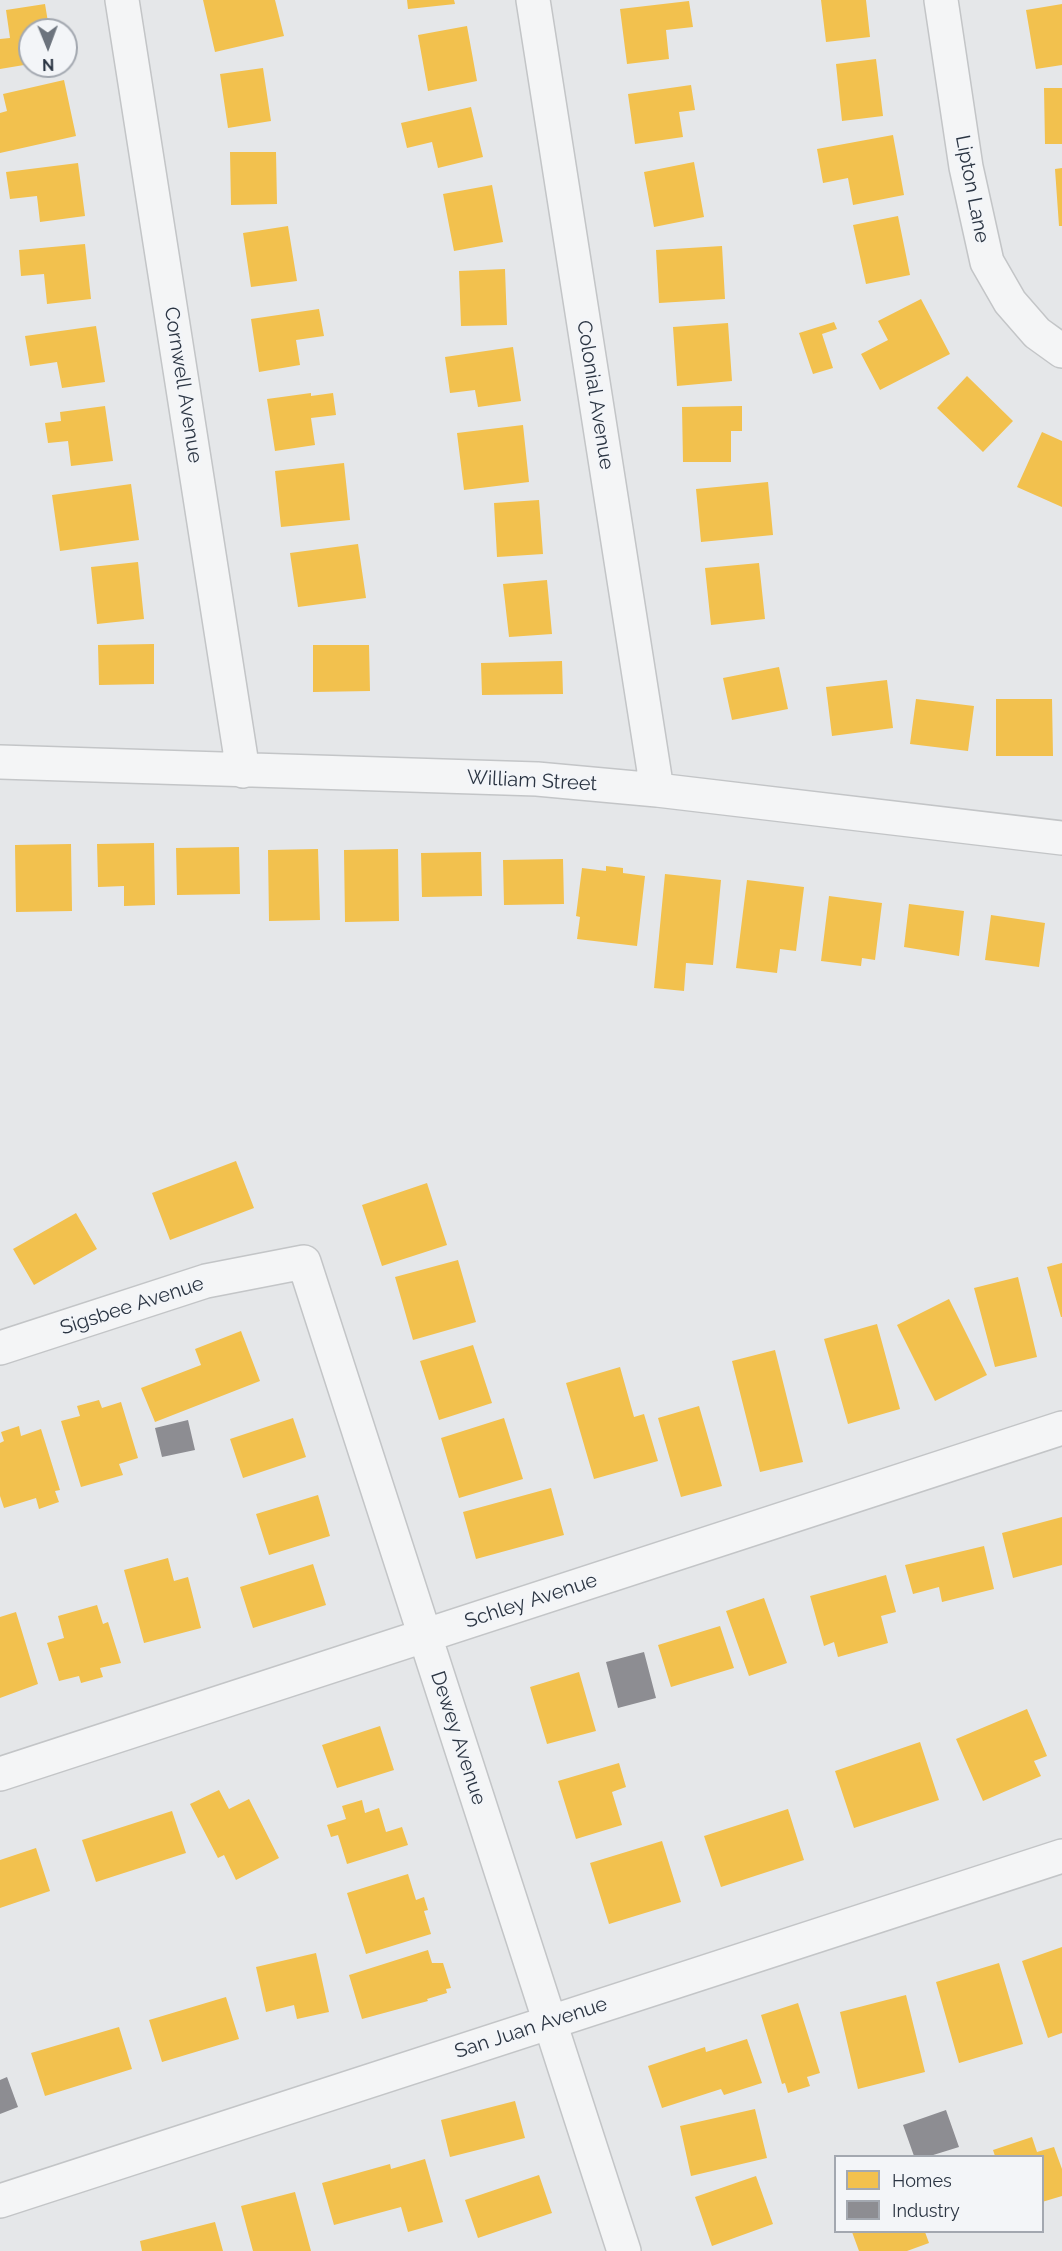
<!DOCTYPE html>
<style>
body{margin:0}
#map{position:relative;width:1062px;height:2251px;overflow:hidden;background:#e5e7e9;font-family:Raleway,sans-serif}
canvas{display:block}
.legend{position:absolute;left:834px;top:2155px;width:210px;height:78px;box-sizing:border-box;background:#f3f5f8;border:2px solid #a3a8b0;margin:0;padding:8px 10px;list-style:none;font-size:18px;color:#2b3543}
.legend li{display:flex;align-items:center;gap:12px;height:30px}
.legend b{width:30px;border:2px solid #a3a8b0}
.north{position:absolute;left:18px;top:18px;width:60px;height:60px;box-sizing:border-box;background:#f3f5f8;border:2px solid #a3a8b0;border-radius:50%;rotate:179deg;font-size:16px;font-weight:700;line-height:24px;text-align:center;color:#2b3543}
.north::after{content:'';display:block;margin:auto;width:21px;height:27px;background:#6c737d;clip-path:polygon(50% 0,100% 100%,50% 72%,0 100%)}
</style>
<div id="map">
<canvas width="1062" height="2251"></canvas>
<ul class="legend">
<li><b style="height:16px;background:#f2c14e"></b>Homes</li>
<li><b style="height:16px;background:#8d8d92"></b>Industry</li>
</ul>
<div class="north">N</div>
</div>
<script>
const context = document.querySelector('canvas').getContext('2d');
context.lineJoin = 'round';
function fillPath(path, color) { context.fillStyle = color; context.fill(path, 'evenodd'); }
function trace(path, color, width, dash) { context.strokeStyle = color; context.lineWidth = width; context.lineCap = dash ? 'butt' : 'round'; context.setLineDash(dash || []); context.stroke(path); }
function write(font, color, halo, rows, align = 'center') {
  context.font = font + ' Raleway,sans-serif'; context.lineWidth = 6; context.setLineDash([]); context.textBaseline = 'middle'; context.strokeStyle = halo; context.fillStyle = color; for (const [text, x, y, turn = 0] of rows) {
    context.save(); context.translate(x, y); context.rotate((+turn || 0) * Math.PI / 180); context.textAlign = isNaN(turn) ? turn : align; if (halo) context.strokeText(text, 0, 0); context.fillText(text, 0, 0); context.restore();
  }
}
fillPath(new Path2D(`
 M203,0H275L284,36L215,52Z
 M407,0H454L455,4L408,9Z
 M821,0H866L870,37L826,42Z
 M689,1L693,27L666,30L669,59L627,64L620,9Z
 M45,4L49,28L56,27L57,30H30V64L0,69V39L10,38L6,10Z
 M1062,4V65L1036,69L1026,10Z
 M467,26L477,81L428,91L418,35Z
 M876,59L883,116L842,121L836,64Z
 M263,68L271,121L228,128L220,74Z
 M64,80L76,136L0,153V113L7,111L3,94Z
 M691,85L695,110L679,112L683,137L635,144L628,94Z
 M1044,88H1062V144H1045Z
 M471,107L483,157L438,168L432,142L407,148L401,123Z
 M893,135L904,195L853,205L848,178L823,183L817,149Z
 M230,152H276L277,204L231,205Z
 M694,162L704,217L654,227L644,172Z
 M78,163L85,216L40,222L37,196L10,199L6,172Z
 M1062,168V226H1059L1055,169Z
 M492,185L503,242L454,251L443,194Z
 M898,216L910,275L866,284L853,225Z
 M288,226L297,281L251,287L243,233Z
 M85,244L91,299L47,304L44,274L21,276L19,250Z
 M722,246L725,299L659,303L656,250Z
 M505,269L507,325L461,326L459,271Z
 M921,299L950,354L880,390L861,354L888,340L878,321Z
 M319,309L324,336L296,340L300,365L259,372L251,319Z
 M834,322L837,329L822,334L833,368L813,374L799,333Z
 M728,323L732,381L677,386L673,327Z
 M96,326L105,382L62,388L57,362L30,366L25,336Z
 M513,347L521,401L478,407L475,390L450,393L445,357Z
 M967,376L1013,421L983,452L937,408Z
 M311,393V396L333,393L336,415L311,418L315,445L275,451L267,399Z
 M105,406L113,461L71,466L68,441L48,443L45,423L61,421L60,412Z
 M742,406V431H731V462H683L682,407Z
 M523,425L529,482L464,490L457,433Z
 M1042,432L1062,441V507L1017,487Z
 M344,463L350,520L281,527L275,471Z
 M768,482L773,535L701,542L696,489Z
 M131,484L139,540L60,551L52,495Z
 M539,500L543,554L497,557L494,503Z
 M358,544L366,598L298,607L290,553Z
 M138,562L144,619L97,624L91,567Z
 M759,563L765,619L711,625L705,568Z
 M547,580L552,634L509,637L503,584Z
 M154,644V684L99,685L98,645Z
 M313,645H369L370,691L313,692Z
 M562,661L563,694L482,695L481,663Z
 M779,667L788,709L732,720L723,678Z
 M887,680L893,728L832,736L826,687Z
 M916,699L974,706L968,751L910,744Z
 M996,699H1052L1053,756H996Z
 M154,843L155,905L124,906V886L98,887L97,844Z
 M71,844L72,911L16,912L15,845Z
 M239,847L240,894L177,895L176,848Z
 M318,849L320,920L269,921L268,850Z
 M398,849L399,921L345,922L344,850Z
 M481,852L482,896L422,897L421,853Z
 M563,859L564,904L504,905L503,860Z
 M606,866L623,868V873L645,876L637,946L577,939L580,917L576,916L582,868L606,871Z
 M665,874L721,880L713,965L686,963L684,991L654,988Z
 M747,880L804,887L796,951L780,949L777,973L736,968Z
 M829,896L882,903L875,960L862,958L861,966L821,961Z
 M909,904L964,911L959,956L904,947Z
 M991,915L1045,923L1039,967L985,960Z
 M236,1161L254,1208L170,1240L152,1193Z
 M427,1183L447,1245L382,1266L362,1205Z
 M76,1213L97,1249L34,1285L13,1249Z
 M458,1260L476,1322L413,1340L395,1277Z
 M1062,1263V1317H1061L1047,1267Z
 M1018,1277L1037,1357L995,1367L974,1288Z
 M949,1299L987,1375L935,1401L897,1325Z
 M877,1324L900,1409L848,1424L824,1339Z
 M241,1331L260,1381L155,1422L141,1388L201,1365L195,1349Z
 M473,1345L492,1403L439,1420L420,1361Z
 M775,1350L803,1462L760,1472L732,1361Z
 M620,1367L634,1417L644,1414L658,1461L594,1479L566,1383Z
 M99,1400L102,1408L121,1402L138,1458L119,1464L123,1475L81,1487L61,1421L80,1416L77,1406Z
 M699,1406L722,1486L681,1497L658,1418Z
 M293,1418L306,1457L243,1478L230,1439Z
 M504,1418L523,1479L459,1498L441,1438Z
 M19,1426L21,1436L41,1429L60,1490L55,1491L59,1502L39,1509L36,1498L4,1508L0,1496V1443L4,1441L1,1432Z
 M551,1488L564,1535L476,1559L463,1512Z
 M318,1495L330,1536L269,1555L256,1514Z
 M1062,1517V1565L1013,1578L1002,1533Z
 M984,1546L994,1589L942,1602L939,1587L913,1594L905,1565Z
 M168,1558L174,1581L188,1577L201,1628L144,1643L124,1570Z
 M313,1564L326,1605L253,1628L240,1587Z
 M886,1575L896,1612L881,1616L888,1643L838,1657L834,1642L824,1646L810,1596Z
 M764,1598L787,1663L749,1676L726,1611Z
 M97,1605L103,1624L108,1622L121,1663L100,1668L103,1677L81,1683L79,1676L59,1681L47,1643L64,1638L58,1616Z
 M16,1612L38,1684L0,1698V1617Z
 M720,1626L734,1668L671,1687L658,1645Z
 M579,1672L596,1731L547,1744L530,1687Z
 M1027,1709L1047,1756L1034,1761L1041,1776L983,1801L956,1739Z
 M380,1726L394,1770L337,1788L322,1745Z
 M920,1742L939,1800L854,1828L835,1771Z
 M619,1763L626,1787L612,1792L622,1825L576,1839L558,1781Z
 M219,1790L229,1809L249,1799L279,1858L236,1880L224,1855L218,1858L190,1804Z
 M362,1800L365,1813L379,1808L386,1832L402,1827L408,1845L347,1864L338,1835L331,1837L327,1825L346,1819L342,1806Z
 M788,1809L804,1860L721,1887L704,1836Z
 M172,1811L186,1853L96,1882L82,1840Z
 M662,1841L681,1902L609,1924L590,1863Z
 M36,1848L50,1891L0,1908V1860Z
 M408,1874L416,1900L424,1897L428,1910L424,1911L431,1934L366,1954L347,1893Z
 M1062,1947V2033L1048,2038L1022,1961Z
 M428,1950L432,1963H443L451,1988L446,1989L447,1993L427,1999L428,2001L362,2019L349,1975Z
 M316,1953L329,2012L297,2019L294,2005L266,2012L256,1967Z
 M999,1963L1023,2044L959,2063L936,1982Z
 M906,1995L925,2072L858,2089L840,2012Z
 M226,1997L239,2039L162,2062L149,2020Z
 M798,2003L820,2073L807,2077L810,2086L788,2093L785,2083L782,2084L761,2015Z
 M119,2027L132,2069L45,2096L31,2053Z
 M747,2039L762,2083L724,2095L721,2089L662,2108L648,2066L705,2047L706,2052Z
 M515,2101L525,2138L450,2157L441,2120Z
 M755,2109L767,2158L691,2176L680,2126Z
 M1032,2137L1037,2152L1054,2147L1062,2169V2196L1042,2202V2156H995L993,2150Z
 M425,2159L443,2222L408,2232L401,2207L334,2225L322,2183L390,2164L391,2169Z
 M539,2175L552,2213L478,2238L465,2200Z
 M756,2176L773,2224L712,2246L695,2197Z
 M295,2192L311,2251H253L241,2206Z
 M215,2222L223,2251H142L140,2241Z
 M852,2232H925L929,2243L907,2251H859Z`), '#f2c14e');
fillPath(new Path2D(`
 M188,1420L195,1450L162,1457L155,1428Z
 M644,1652L656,1698L618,1708L606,1662Z
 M7,2077L18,2107L0,2114V2080Z
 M946,2110L959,2147L930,2156H914L903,2125Z`), '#8d8d92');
const street = new Path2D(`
 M122,0L243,771
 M533,0L657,790
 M941,0L966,167L987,262L1010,302L1037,333L1062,351
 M0,762L537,779L657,790L1062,838
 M0,1348L206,1281L304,1262L624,2251
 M0,1774L1062,1428
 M0,2201L1062,1856`);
trace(street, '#c3c5c7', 36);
trace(street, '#f4f5f6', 33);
write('20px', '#2b3543', '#f3f5f8', [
 ["Lipton Lane",972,189,79],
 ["Cornwell Avenue",183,385,81],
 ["Colonial Avenue",595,395,81],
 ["William Street",532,781,3],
 ["Sigsbee Avenue",132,1306,-18],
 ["Schley Avenue",531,1601,-18],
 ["Dewey Avenue",458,1738,72],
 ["San Juan Avenue",531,2028,-18]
]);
</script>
